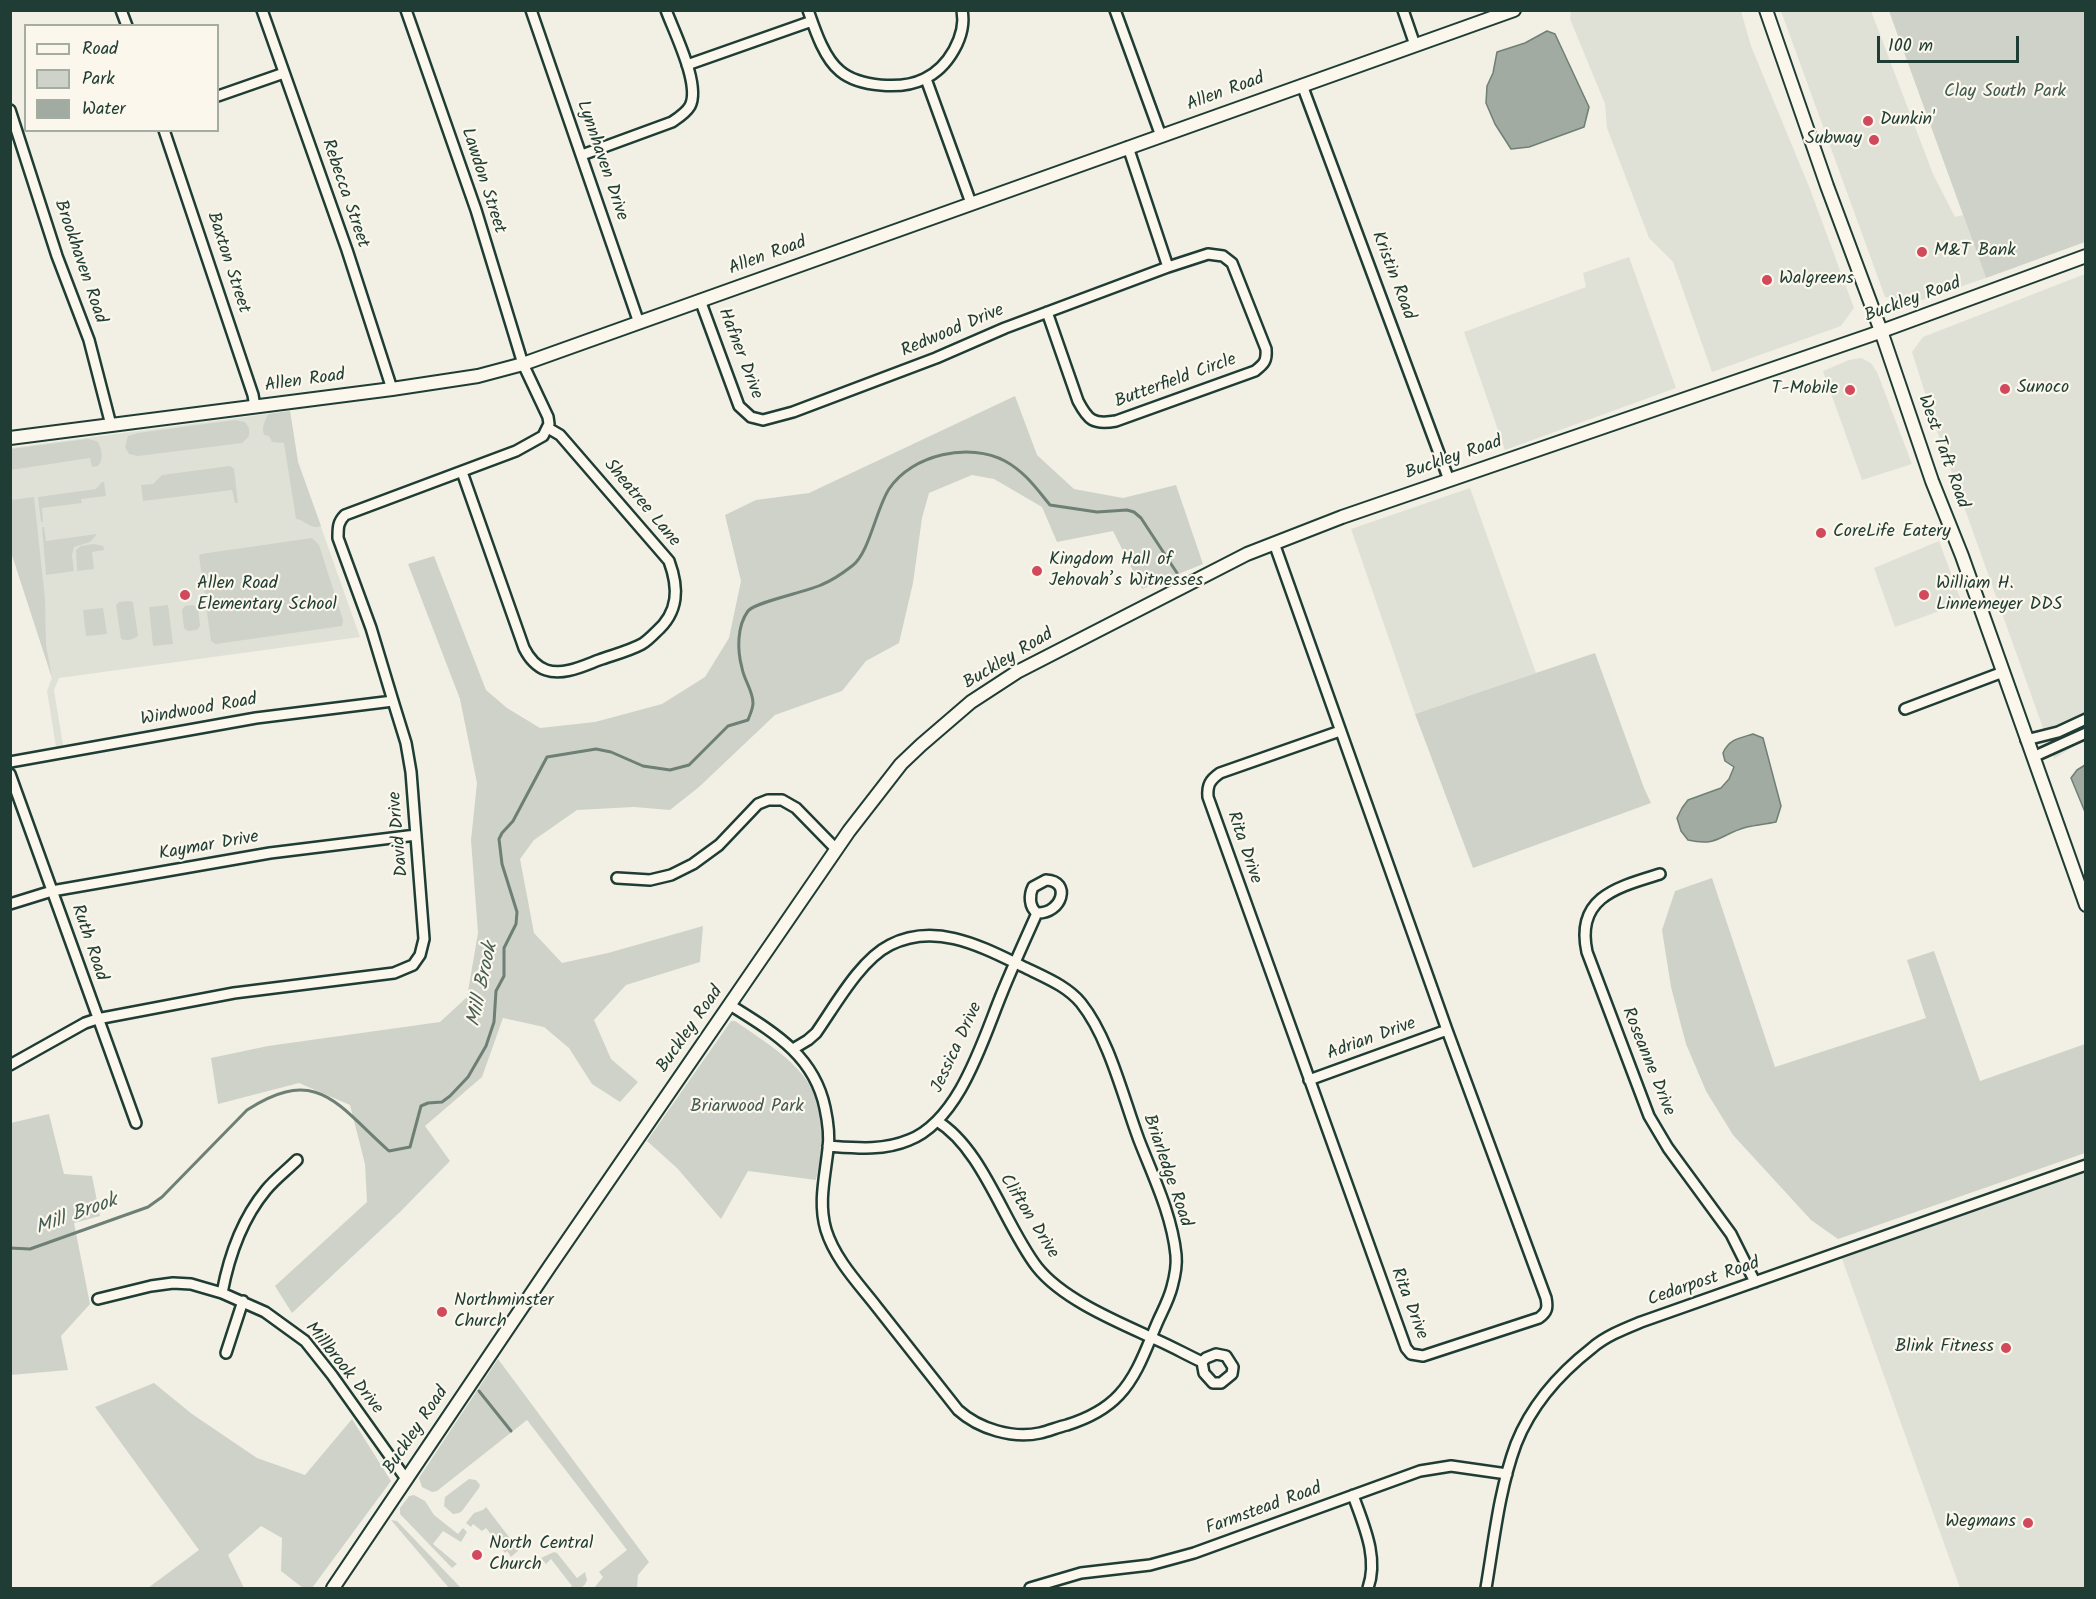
<!DOCTYPE html>
<meta charset="utf-8">
<style>
body{margin:0}
#map{position:relative;width:2096px;height:1599px;overflow:hidden;background:#f2f0e5;font-family:Kalam,sans-serif}
canvas{display:block}
.frame{position:absolute;inset:0;border:12px solid #1f3d34;pointer-events:none}
.legend{position:absolute;left:24px;top:24px;width:195px;height:108px;box-sizing:border-box;background:#fbf7ec;border:2px solid #a3ada2;margin:0;padding:8px 10px;list-style:none;font-size:18px;color:#1f3d34}
.legend li{display:flex;align-items:center;gap:12px;height:30px}
.legend b{width:30px;border:2px solid #a3ada2}
.scale{position:absolute;left:1877px;top:36px;width:142px;height:27px;box-sizing:border-box;border:3px solid #1f3d34;border-top:0;padding-left:8px;font-size:18px;line-height:21px;white-space:nowrap;color:#1f3d34;-webkit-text-stroke:4px #fbf7ec;paint-order:stroke}
</style>
<div id="map">
<canvas width="2096" height="1599"></canvas>
<div class="frame"></div>
<ul class="legend">
<li><b style="height:8px;background:#fbf7ec"></b>Road</li>
<li><b style="height:16px;background:#cfd2c8"></b>Park</li>
<li><b style="height:16px;background:#a2aba1"></b>Water</li>
</ul>
<div class="scale">100 m</div>
</div>
<script>
const context = document.querySelector('canvas').getContext('2d');
context.lineJoin = 'round';
function fillPath(path, color) { context.fillStyle = color; context.fill(path, 'evenodd'); }
function trace(path, color, width, dash) { context.strokeStyle = color; context.lineWidth = width; context.lineCap = dash ? 'butt' : 'round'; context.setLineDash(dash || []); context.stroke(path); }
function write(font, color, halo, rows, align = 'center') {
  context.font = font + ' Kalam,sans-serif'; context.lineWidth = 4.5; context.setLineDash([]); context.textBaseline = 'middle'; context.strokeStyle = halo; context.fillStyle = color; for (const [text, x, y, turn = 0] of rows) {
    context.save(); context.translate(x, y); context.rotate((+turn || 0) * Math.PI / 180); context.textAlign = isNaN(turn) ? turn : align; if (halo) context.strokeText(text, 0, 0); context.fillText(text, 0, 0); context.restore();
  }
}
fillPath(new Path2D(`
 M1571,10L1741,11L1751,46L1810,189L1854,308L1841,326L1712,372L1673,262L1649,238L1607,128L1605,104L1570,19Z
 M1781,11H1871L1933,174L1955,217L1963,215L1986,278L1916,302L1885,297Z
 M1629,257L1676,388L1505,450L1464,332L1586,287L1583,273Z
 M2085,274V739L2054,759L1937,431L1912,352L1923,337Z
 M1861,358L1871,363L1877,372L1912,464L1862,480L1823,371L1849,360Z
 M290,411L298,462L360,637L59,678L54,690L63,745L56,747L47,691L52,678L11,552L10,448Z
 M1470,488L1536,673L1415,714L1351,529Z
 M1939,541L1962,603L1895,627L1874,568Z
 M2085,1171V1588H1960L1841,1256Z`), '#e0e1d6');
fillPath(new Path2D(`
 M1889,11H2085V242L1986,278Z
 M1015,396L1037,455L1074,489L1123,498L1176,485L1203,564L1142,589L1113,531L1057,542L1042,507L994,479L972,475L929,493L922,518L913,583L899,643L866,661L842,691L775,715L699,787L670,810L634,807L577,810L534,840L520,859L534,933L562,963L608,953L703,926L700,962L626,985L594,1020L611,1059L638,1082L620,1102L592,1084L569,1048L544,1027L503,1018L482,1077L425,1126L450,1161L400,1212L292,1313L275,1286L367,1202L365,1164L350,1105L299,1083L218,1104L211,1058L268,1046L440,1022L467,997L478,933L471,840L477,783L460,699L408,564L434,556L486,690L507,708L540,728L595,722L662,704L705,677L729,638L741,581L725,515L756,500L809,493Z
 M290,411L298,462L321,526C310,530 306,520 296,519L284,443L272,442L269,436L264,435C261,426 265,422 268,414Z
 M235,420L245,422L249,428V436L242,443L138,456L129,454L125,447L128,436L138,433Z
 M87,439L97,441C102,448 104,459 98,466L92,467L90,458L11,470V449Z
 M230,466L234,469L238,503H235L232,490L143,501L141,485L153,484L162,475Z
 M102,482H104L106,496L81,499L82,503L42,508L43,522H41L38,497L96,489Z
 M34,497L45,599L46,645L52,678L11,552V500Z
 M42,527H44L46,541L97,534L90,542L74,547L72,555L74,571L46,575Z
 M312,538L319,545L343,620L342,626L216,644L211,641L199,556L201,554Z
 M94,544L103,546L104,550L92,552L94,569L77,571L76,550L81,546Z
 M129,601L133,602L138,636C132,640 128,641 121,639L116,605L119,602Z
 M168,605L173,644L153,646L149,607Z
 M193,605L198,608L200,626L197,630L188,631L184,628L182,610L185,606Z
 M103,608L107,634L86,636L83,610Z
 M1595,653L1644,788L1651,803L1473,868L1415,714Z
 M1712,878L1775,1067L1926,1018L1907,960L1934,951L1980,1081L2085,1044V1153L1838,1239L1811,1220L1733,1135L1706,1091L1686,1044L1671,987L1662,930L1675,891Z
 M731,1021H735C775,1049 822,1074 822,1129C823,1146 819,1164 816,1180L748,1171L721,1219L677,1168L647,1141Z
 M49,1114L64,1174L92,1176L100,1216L74,1223L90,1304L61,1336L68,1370L11,1375V1123Z
 M498,1359L649,1562L638,1575L637,1588H594L603,1577L599,1572L627,1550L527,1420L437,1491L432,1492L422,1487L419,1478Z
 M154,1383L192,1414L257,1458L305,1475L352,1419L391,1481L312,1588H303L281,1571L282,1538L261,1526L228,1555L244,1588H148L199,1550L95,1407Z
 M469,1479L476,1480L480,1485L479,1488L462,1511L459,1513L453,1514L444,1506L445,1497Z
 M414,1495L425,1501L434,1515L458,1534L463,1528L467,1532L461,1542L443,1531L433,1544L457,1564L452,1568L400,1514V1508L409,1496Z
 M486,1507L519,1550L511,1557L507,1551L505,1553L486,1528L482,1531L473,1524L471,1527L466,1523L474,1513L483,1510Z
 M391,1520L397,1521L461,1588H449Z
 M554,1552L557,1553L577,1578L585,1572L587,1580C584,1589 578,1589 569,1588L572,1586L551,1559L546,1564L541,1558Z`), '#cfd2c8');
const water = new Path2D(`
 M1547,31L1555,34L1589,107L1584,127L1529,147L1511,149L1495,124L1486,103L1487,86L1493,73L1497,52L1525,43Z
 M1753,734L1763,738L1781,806L1776,822C1766,824 1757,825 1747,827C1720,834 1719,847 1688,840L1681,831L1677,818L1682,808L1688,800L1721,788L1729,779L1734,767L1725,761L1723,753C1729,739 1740,738 1753,734Z
 M2085,765V812L2071,778L2077,770Z`);
fillPath(water, '#a2aba1');
trace(water, '#6e7f75', 1.5);
trace(new Path2D(`
 M10,1248L30,1249L148,1207L162,1197L247,1110C318,1064 338,1106 389,1151L410,1147L421,1106L428,1103L442,1102L450,1096L468,1077L486,1046L494,1022L496,991L504,976V948L516,924L517,912L502,864L499,839L502,833L513,821L547,757L596,749L611,752L643,766L670,770L689,765L728,726L748,720C750,714 753,709 753,703C753,691 744,680 742,668C737,650 737,626 748,611C755,602 806,592 821,585C831,581 843,573 852,566C869,554 876,509 889,489C912,454 970,442 1005,461C1025,472 1036,488 1050,505L1097,512L1127,510L1134,512L1141,518L1177,573
 M479,1391L511,1431`), '#6e7f75', 3);
const street = new Path2D(`
 M121,10L127,26
 M262,10L347,250L392,389
 M531,10L639,323
 M808,10C815,30 824,58 840,71C859,87 902,90 924,79C948,68 967,36 962,10
 M1115,10L1161,136
 M1403,10L1415,45
 M687,65L812,21
 M926,79L971,203
 M1302,85L1449,480
 M218,96L284,73
 M10,110L57,256L89,340L111,425
 M164,130L253,395L255,407
 M1128,147L1168,267
 M582,155L672,122C678,118 686,113 690,106C701,85 674,32 666,10
 M700,300L739,406L751,417L763,420L793,412L936,358L1005,328L1168,267L1208,254L1223,256L1232,263L1266,349C1267,361 1264,364 1255,371L1116,421C1093,425 1088,420 1078,401L1047,312
 M462,472L524,648C529,658 535,666 546,670C563,676 583,666 599,660C613,655 629,651 642,644C647,641 652,636 656,632C679,612 679,588 669,561L560,435L548,428
 M1274,543L1447,1030L1546,1298C1548,1308 1547,1312 1539,1318L1423,1356L1411,1354L1406,1348L1208,797C1207,785 1210,780 1220,773L1340,731
 M1905,709L2003,672
 M2026,740L2058,732L2086,719
 M2033,757L2086,733
 M10,762L256,718L393,701
 M10,774L136,1123
 M1660,874C1618,887 1575,897 1587,952L1649,1116L1668,1148L1731,1234L1755,1282
 M617,878L650,880L671,875L693,864L719,845L758,804L768,800H782L796,808L836,849
 M1046,880C1072,881 1062,914 1037,913C1029,907 1029,895 1033,887Z
 M10,904L52,891L270,853L416,835
 M730,1005C773,1032 814,1055 825,1108C828,1122 830,1135 828,1149C825,1177 818,1203 826,1230C835,1259 858,1283 876,1306C904,1341 931,1376 958,1410C979,1429 1013,1439 1040,1433C1049,1431 1058,1427 1067,1425C1086,1419 1106,1409 1119,1395C1138,1375 1147,1346 1158,1321C1163,1310 1169,1299 1172,1287C1175,1276 1177,1265 1176,1255C1172,1215 1153,1176 1139,1140C1123,1097 1109,1038 1081,1003C1067,986 1046,978 1026,968C984,948 937,921 890,945C860,960 835,1006 816,1033L808,1040L793,1049
 M10,1065L85,1023L97,1019L234,993L394,973L413,965L420,955L424,939L411,772L406,743L393,701L371,628L338,538C338,527 338,522 345,515L516,451L543,436L549,424L548,417L523,364L476,210L406,10
 M1309,1080L1447,1030
 M937,1121C983,1149 1004,1224 1037,1267C1063,1300 1120,1323 1157,1340C1173,1347 1187,1355 1202,1362
 M828,1146C856,1148 883,1151 909,1140C960,1120 983,1039 1002,993C1013,966 1025,940 1037,913
 M222,1293C229,1256 242,1219 266,1190C275,1179 287,1170 297,1160
 M98,1299L151,1286L173,1283L191,1284L222,1293L265,1312L305,1341L332,1375L406,1479
 M226,1353L243,1301
 M1216,1354L1226,1356L1233,1367L1232,1374L1221,1383H1213L1204,1373L1202,1362L1206,1358Z
 M1353,1495C1363,1524 1379,1557 1368,1588
 M1030,1588L1081,1573L1150,1565L1194,1553L1420,1471L1451,1466L1507,1474
 M1486,1588C1494,1541 1499,1490 1516,1444C1531,1406 1560,1373 1592,1348C1606,1336 1624,1329 1641,1322L2086,1165`);
const secondary = new Path2D(`
 M1766,10L1827,186L1881,331L1932,481L1962,556L2086,905
 M10,438L392,389L478,376L523,364L1514,10
 M333,1588L550,1266L849,831L901,764L921,745L971,702L1017,672L1247,554L1342,517L1871,335L2086,256`);
trace(street, '#1f3d34', 14);
trace(secondary, '#1f3d34', 16);
trace(street, '#fbf7ec', 9);
trace(secondary, '#fbf7ec', 12);
for (const [x, y, r, color] of [
 [1868,121,6,"#d1495b"],
 [1874,140,6,"#d1495b"],
 [1922,252,6,"#d1495b"],
 [1767,280,6,"#d1495b"],
 [2005,389,6,"#d1495b"],
 [1850,390,6,"#d1495b"],
 [1821,533,6,"#d1495b"],
 [1037,571,6,"#d1495b"],
 [185,595,6,"#d1495b"],
 [1924,595,6,"#d1495b"],
 [442,1312,6,"#d1495b"],
 [2006,1348,6,"#d1495b"],
 [2028,1523,6,"#d1495b"],
 [477,1555,6,"#d1495b"]
]) { const dot = new Path2D(); dot.arc(x, y, r, 0, 2 * Math.PI); context.fillStyle = color; context.fill(dot); trace(dot, '#fbf7ec', 2); }
write('18px', '#1f3d34', '#fbf7ec', [
 ["Allen Road",1226,93,-20],
 ["Lynnhaven Drive",601,161,71],
 ["Lawdon Street",482,181,72],
 ["Rebecca Street",344,194,71],
 ["Allen Road",768,257,-20],
 ["Brookhaven Road",79,262,71],
 ["Baxton Street",227,263,72],
 ["Kristin Road",1392,276,69],
 ["Buckley Road",1913,301,-20],
 ["Redwood Drive",953,332,-23],
 ["Hafner Drive",739,354,69],
 ["Allen Road",305,382,-8],
 ["Butterfield Circle",1176,382,-20],
 ["West Taft Road",1942,452,70],
 ["Buckley Road",1454,459,-19],
 ["Sheatree Lane",641,504,50],
 ["Buckley Road",1009,660,-31],
 ["Windwood Road",199,711,-10],
 ["David Drive",400,834,-95],
 ["Kaymar Drive",209,847,-10],
 ["Rita Drive",1243,848,71],
 ["Ruth Road",88,943,71],
 ["Buckley Road",691,1030,-55],
 ["Adrian Drive",1372,1040,-20],
 ["Jessica Drive",958,1048,-65],
 ["Roseanne Drive",1647,1062,68],
 ["Briarledge Road",1166,1171,71],
 ["Clifton Drive",1028,1217,58],
 ["Cedarpost Road",1704,1283,-19],
 ["Rita Drive",1408,1304,69],
 ["Millbrook Drive",343,1369,51],
 ["Buckley Road",417,1431,-56],
 ["Farmstead Road",1264,1510,-20]
]);
write('18px', '#425b52', '#fbf7ec', [
 ["Clay South Park",2005,93],
 ["Briarwood Park",747,1108]
]);
write('18px', '#1f3d34', '#fbf7ec', [
 ["Dunkin'",1880,121],
 ["Subway",1862,140,"right"],
 ["M&T Bank",1934,252],
 ["Walgreens",1779,280],
 ["Sunoco",2017,389],
 ["T-Mobile",1838,390,"right"],
 ["CoreLife Eatery",1833,533],
 ["Kingdom Hall of",1049,561],
 ["Jehovah’s Witnesses",1049,582],
 ["Allen Road",197,585],
 ["Elementary School",197,606],
 ["William H.",1936,585],
 ["Linnemeyer DDS",1936,606],
 ["Northminster",454,1302],
 ["Church",454,1323],
 ["Blink Fitness",1994,1348,"right"],
 ["Wegmans",2016,1523,"right"],
 ["North Central",489,1545],
 ["Church",489,1566]
], 'left');
write('italic 20px', '#465e55', '#fbf7ec', [
 ["Mill Brook",484,985,-78],
 ["Mill Brook",77,1216,-20]
]);
</script>
